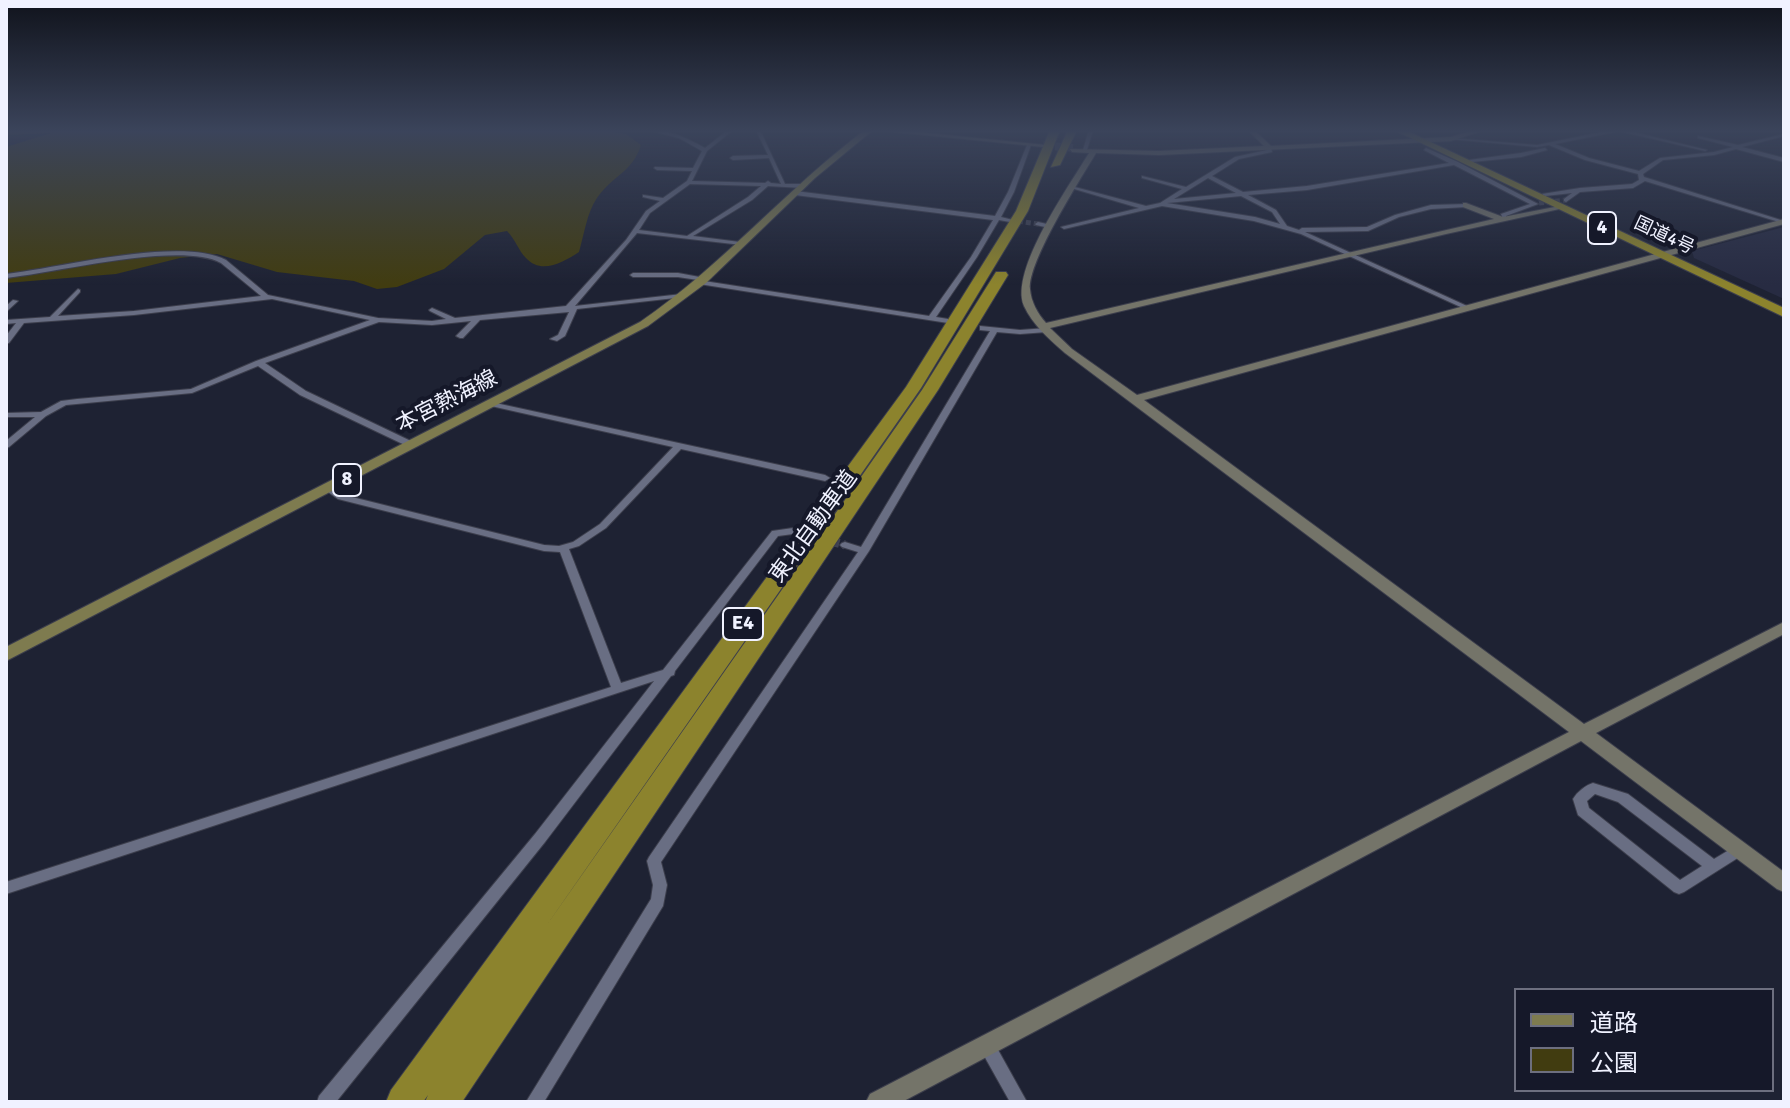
<!DOCTYPE html>
<meta charset="utf-8">
<style>
body{margin:0}
#map{position:relative;width:1790px;height:1108px;overflow:hidden;background:#1e2233;font-family:Signika,"Noto Sans JP",sans-serif}
canvas{display:block}
.frame{position:absolute;inset:0;border:8px solid #f0f2ff;pointer-events:none}
.legend{position:absolute;left:1514px;top:988px;width:260px;height:104px;box-sizing:border-box;background:#151829;border:2px solid #6d6f7f;margin:0;padding:10px 14px;list-style:none;font-size:24px;color:#f0f2ff}
.legend li{display:flex;align-items:center;gap:16px;height:40px}
.legend b{width:40px;border:2px solid #6d6f7f}
</style>
<div id="map">
<canvas width="1790" height="1108"></canvas>
<div class="frame"></div>
<ul class="legend">
<li><b style="height:10px;background:#7e7b4f"></b>道路</li>
<li><b style="height:22px;background:#413c10"></b>公園</li>
</ul>
</div>
<script>
const context = document.querySelector('canvas').getContext('2d');
context.lineJoin = 'round';
function fillPath(path, color) { context.fillStyle = color; context.fill(path, 'evenodd'); }
function trace(path, color, width, dash) { context.strokeStyle = color; context.lineWidth = width; context.lineCap = dash ? 'butt' : 'round'; context.setLineDash(dash || []); context.stroke(path); }
function write(font, color, halo, rows, align = 'center') {
  context.font = font + ' Signika,"Noto Sans JP",sans-serif'; context.lineWidth = 8; context.setLineDash([]); context.textBaseline = 'middle'; context.strokeStyle = halo; context.fillStyle = color; for (const [text, x, y, turn = 0] of rows) {
    context.save(); context.translate(x, y); context.rotate((+turn || 0) * Math.PI / 180); context.textAlign = isNaN(turn) ? turn : align; if (halo) context.strokeText(text, 0, 0); context.fillText(text, 0, 0); context.restore();
  }
}
fillPath(new Path2D(`
 M1784,227V299L1694,258L1692,251Z`), '#272b42');
fillPath(new Path2D(`
 M6,130H602L626,134L641,145C632,173 614,174 597,198C587,212 584,235 579,252C564,262 541,275 526,258C518,250 516,240 507,231L485,235L444,269L397,287L377,289L354,281L277,272L217,254L180,258L116,274L6,283V147L51,133L6,135Z`), '#413c10');
trace(new Path2D(`
 M1539,203L1566,200
 M1010,220L1038,224`), '#3e4152', 5, [5, 3]);
trace(new Path2D(`
 M793,531L845,545`), '#3e4152', 9, [9, 4]);
trace(new Path2D(`
 M1043,145L1073,148`), '#3e4152', 8, [8, 4]);
const street = new Path2D(`
 M648,130C668,129 687,138 705,148L728,130H733L707,151L692,181L765,183L768,181L771,183L781,184L769,158L733,160L730,158L733,156L768,155L756,130H760L785,184H803L806,186L803,188L768,186L752,200L693,236L740,242L742,243V245L637,233L575,306L682,294L684,295V297L577,309L565,336L557,341L550,339L558,335L569,312L480,320L463,338H460L456,336L471,321L432,325L379,322L265,363L306,391L415,443L416,445L415,447H409L300,395L258,366L192,393L66,405L46,416L9,447L6,448V441L35,417H6V413L41,412L61,401L77,399L191,389L256,361L370,320L272,299L134,315L24,323L9,343H6V336L16,323L6,324V320L50,317L78,289L80,290V292L58,316L134,311L261,296L221,263C180,241 56,273 6,278V274C59,268 181,236 226,260L268,295L378,318L432,321L446,319L430,311L429,310L432,308L455,318L566,306L626,240L646,211L660,201L643,197V195L663,198L687,181L692,171L657,170L654,168L655,167L693,168L702,151L679,138ZM690,184L761,186L748,197L687,236L639,230L650,213Z
 M1089,130H1093L1087,150L1085,151L1083,150Z
 M1612,130H1625L1707,150L1705,151L1619,131L1555,144L1589,158L1639,171L1660,158L1714,152L1733,147L1698,138V136L1738,145L1784,134V136L1742,147L1784,158V162L1736,149L1714,155L1663,160L1643,174L1644,177L1784,221L1779,222L1645,181L1633,188L1580,192L1566,202L1564,201V199L1572,193L1545,196L1542,194L1580,188L1632,184L1639,180L1638,174L1585,160L1549,145L1537,147L1449,139L1451,138L1537,145Z
 M1029,144L1031,145L1014,192L1001,217L1013,220L1010,222L999,220L977,257L936,317L948,319V323L699,284L696,282L698,280L678,277H633L630,275L633,273H678L705,278L706,279L704,281L929,316L971,257L993,220L795,195L792,193L795,191L995,216L1008,192L1027,145Z
 M1269,146L1271,147L1272,152L1239,159L1212,176L1243,192L1307,186L1449,163L1424,150L1426,148L1458,162L1538,204L1506,216L1507,219H1503L1501,214L1530,204L1454,165L1307,190L1248,195L1276,210L1287,226L1299,230L1302,228L1367,227L1395,215L1431,205L1468,204V206L1466,207L1431,209L1399,217L1368,231L1305,232L1467,306L1468,307L1465,309L1301,234L1254,221L1162,206L1064,229L1061,227L1139,208L1071,188V186L1146,206L1160,203L1182,189L1142,178V176L1186,187L1235,157L1267,150V147ZM1208,178L1236,193L1174,199ZM1241,196L1272,212L1280,224L1255,217L1167,203Z
 M1545,148L1547,150L1521,157L1472,162L1469,160L1521,153Z
 M1038,222L1047,224L1048,225L1045,227L1036,225L1035,224Z
 M13,300L18,301L6,312V306Z
 M980,326L1020,330L1047,328L1051,330L1047,332L1020,334L997,332L869,551L661,862L667,885L663,906L544,1102H526L651,899L653,885L647,861L649,857L858,552L842,547L840,545L842,543L845,542L861,547L990,331L980,330Z
 M488,402H491L825,475L830,478L825,481L681,449L606,528L579,546L569,549L621,683L663,670L772,531L793,528L798,531L793,534L778,536L675,671L674,675L671,676L545,842L336,1102H317L319,1096L535,834L654,681L6,894V882L611,687L560,552L544,551L338,499L324,489L329,486L344,495L544,545L559,546L573,542L600,524L673,447L491,406L487,404Z
 M1593,783L1628,794L1714,859L1739,844L1744,846L1746,850L1744,854L1684,892L1679,894L1674,892L1578,815L1573,799C1577,792 1586,785 1593,783ZM1595,794L1618,802L1702,866L1680,880L1589,808L1587,801Z
 M986,1037L992,1039L1027,1102H1010L978,1045L980,1039Z`);
const secondary = new Path2D(`
 M875,130H896L1046,145L1043,147Z
 M1248,130H1254L1271,146L1451,137L1475,130H1484L1451,141L1159,155L1096,153C1080,180 1028,261 1030,289C1031,302 1038,314 1046,323L1494,219L1463,207V203H1466L1503,217L1560,206L1564,208L1446,234L1050,328L1072,349L1137,395L1784,219V224L1144,400L1584,724L1784,622V634L1596,733L1784,872V892L1777,889L1581,741L902,1102H866L870,1094L1569,732L1065,353C1049,339 1033,325 1024,306C1009,270 1070,185 1089,153L1072,152L1070,149L1159,151L1264,146Z`);
const primary = new Path2D(`
 M865,130H873L815,178L706,283L648,326L6,661V647L640,322C722,266 786,189 865,130Z`);
const highway = new Path2D(`
 M1050,130H1060L1028,211L921,388L544,929L922,390L996,272H1006L1008,275L938,390L462,1102H425L428,1095L423,1102H386L391,1090L906,387L1016,211Z
 M1068,130H1077L1060,165L1051,167Z
 M1394,130H1405L1784,308V317Z`);
trace(street, '#3c3e4c', 2);
trace(secondary, '#3c3e4c', 2);
trace(primary, '#3c3e4c', 2);
trace(highway, '#3c3e4c', 2);
fillPath(street, '#696e83');
fillPath(secondary, '#747469');
fillPath(primary, '#7e7b4f');
fillPath(highway, '#8c832d');
const sky = context.createLinearGradient(0, 0, 0, 285);
sky.addColorStop(0, '#10131c');
sky.addColorStop(0.46, '#3b445b');
sky.addColorStop(1, '#3b445b00');
context.fillStyle = sky;
context.fillRect(0, 0, 1790, 285);
write('18px', '#f0f2ff', '#151829', [
 ["国道4号",1664,236,25]
]);
for (const [x, y, w] of [
 [1602,228,28],
 [347,480,28],
 [743,624,40]
]) { const box = new Path2D(); box.roundRect(x - w / 2, y - 16, w, 32, 6); context.fillStyle = '#151829'; context.fill(box); trace(box, '#f0f2ff', 2); }
write('bold 20px', '#f0f2ff', null, [
 ["4",1602,228],
 ["8",347,480],
 ["E4",743,624]
]);
write('22px', '#f0f2ff', '#151829', [
 ["本宮熱海線",447,402,-27],
 ["東北自動車道",814,527,-54]
]);
</script>
